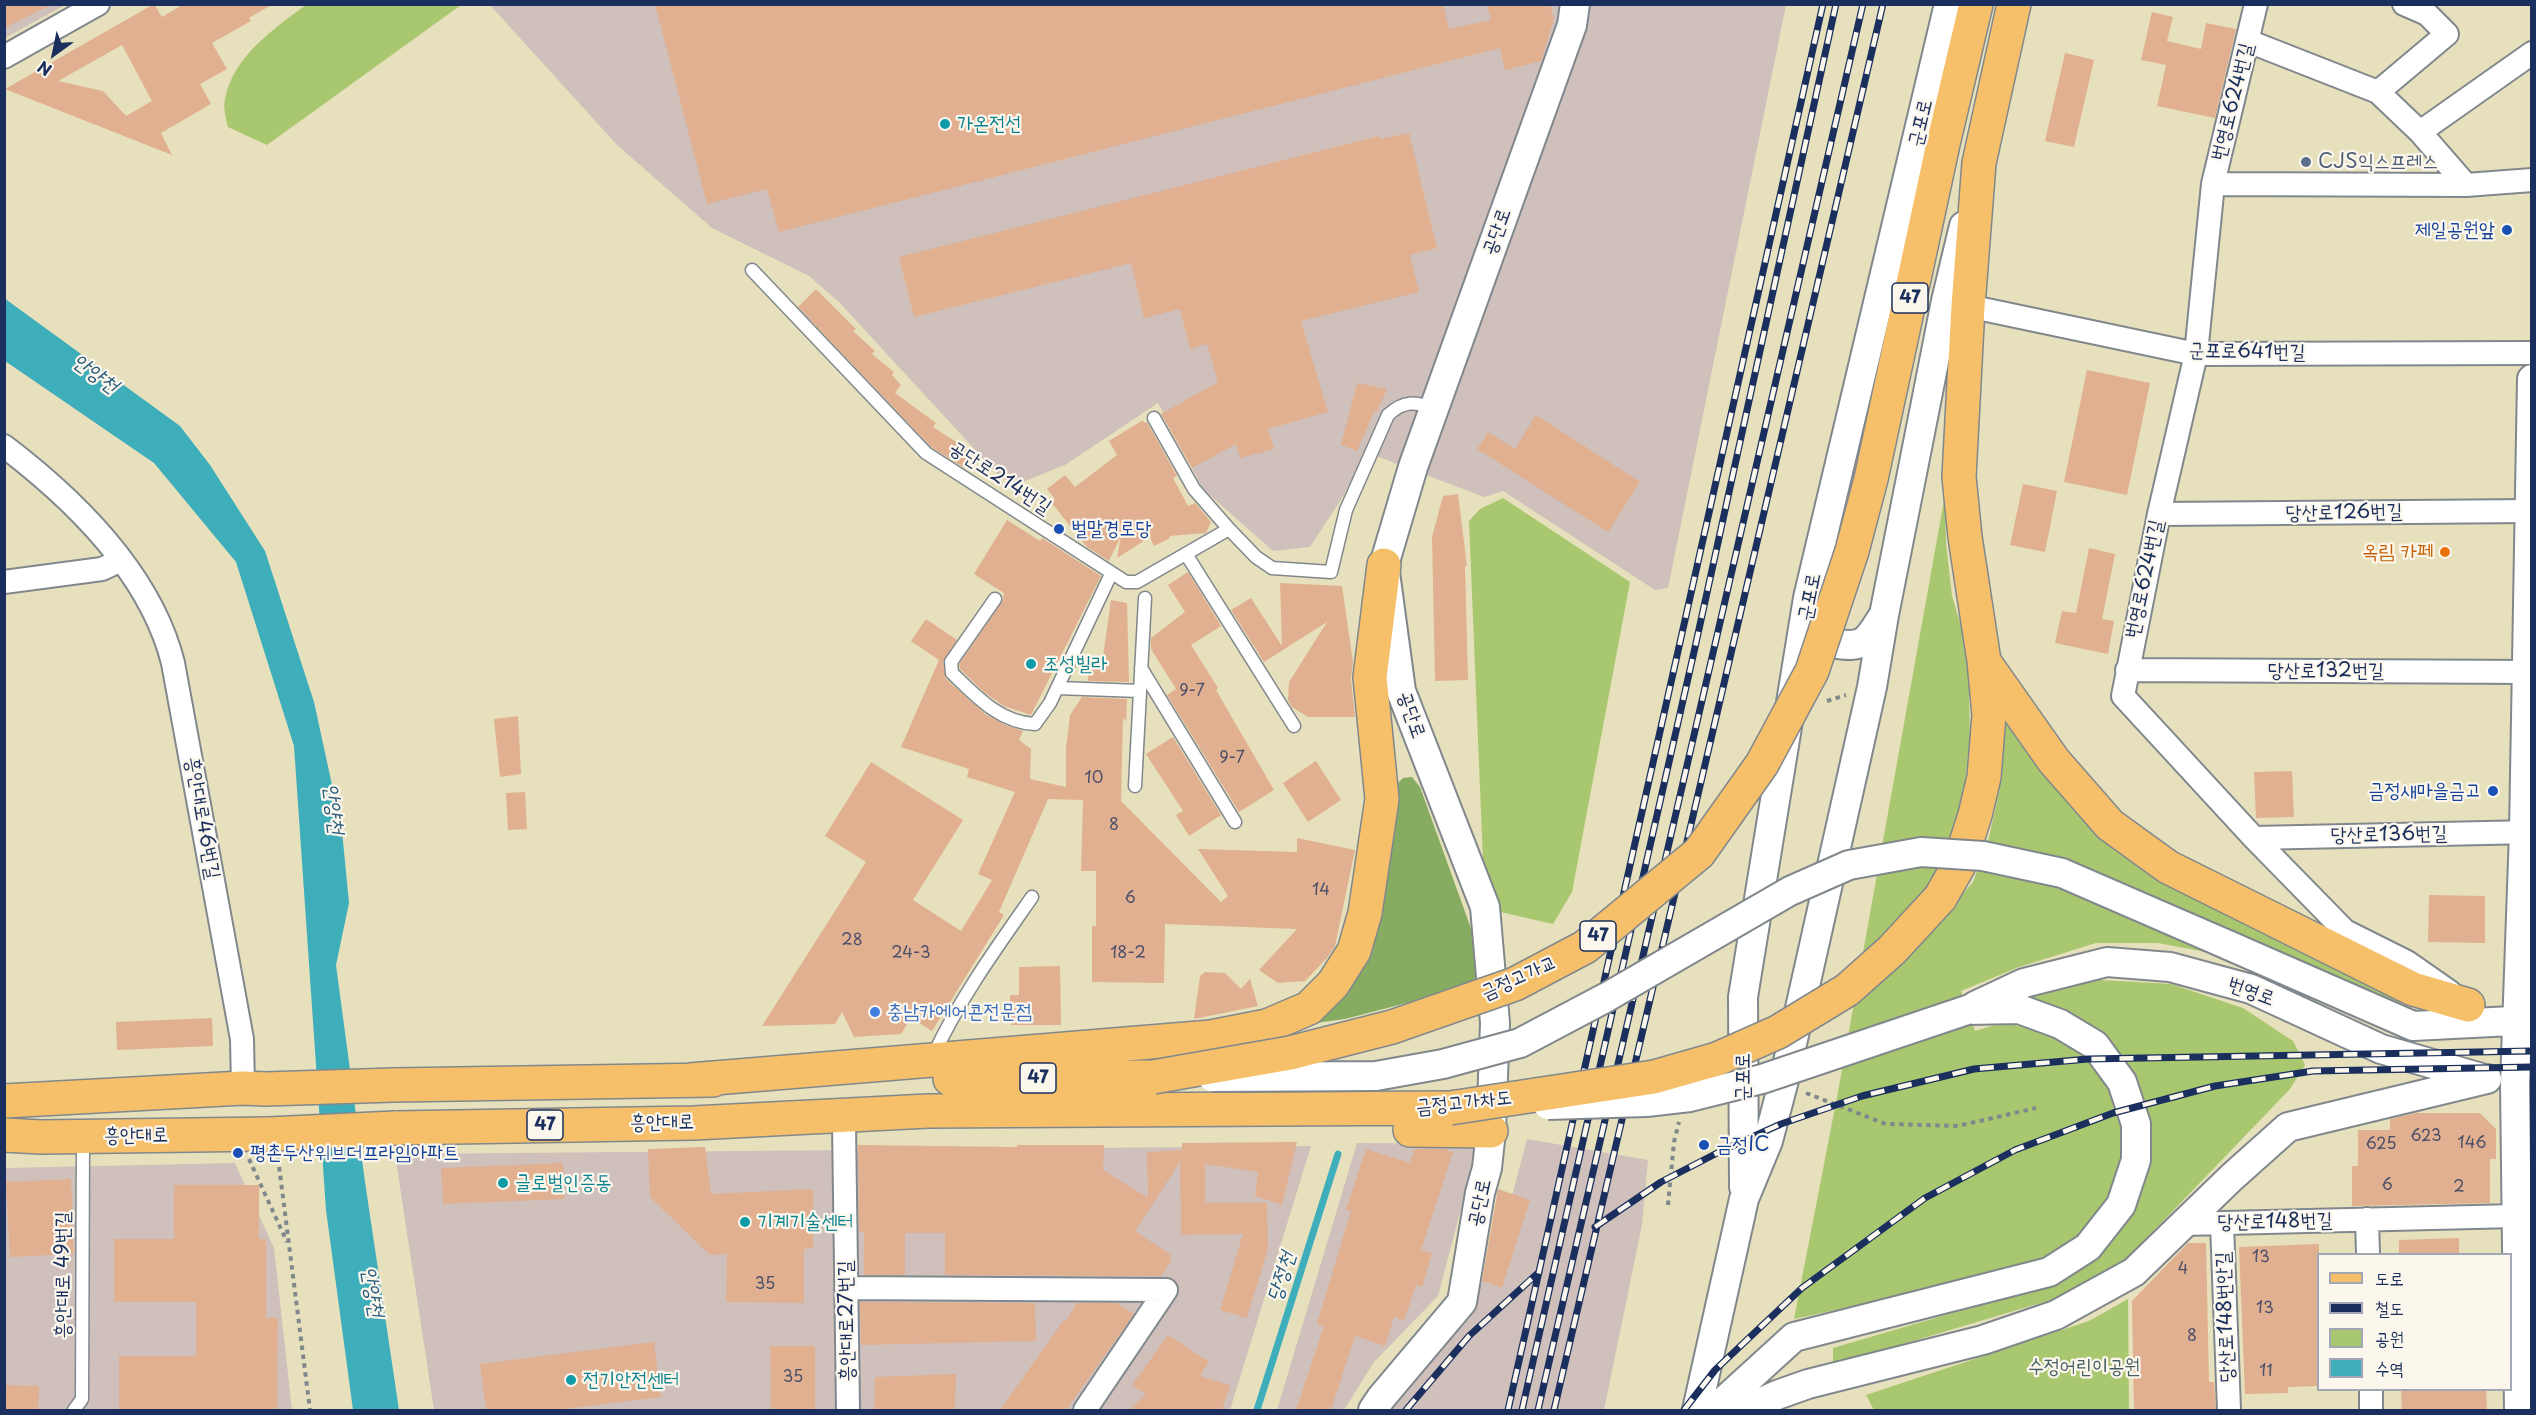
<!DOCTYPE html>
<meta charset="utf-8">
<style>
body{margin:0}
#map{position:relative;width:2536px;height:1415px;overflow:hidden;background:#e7e0bc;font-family:"Playpen Sans","Poor Story",sans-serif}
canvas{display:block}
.frame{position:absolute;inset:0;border:6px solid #1b2f5e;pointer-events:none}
.legend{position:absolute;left:2317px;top:1253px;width:195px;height:138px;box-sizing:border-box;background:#fbf7ec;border:2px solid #a1a7b3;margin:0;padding:8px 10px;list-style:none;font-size:18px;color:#1b2f5e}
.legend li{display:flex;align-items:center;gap:12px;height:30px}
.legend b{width:30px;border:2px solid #a1a7b3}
.north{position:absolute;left:24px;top:24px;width:60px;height:60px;-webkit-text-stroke:4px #fbf7ec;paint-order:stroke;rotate:213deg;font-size:16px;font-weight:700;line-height:24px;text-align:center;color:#1b2f5e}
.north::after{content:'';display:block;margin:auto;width:21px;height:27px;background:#1b2f5e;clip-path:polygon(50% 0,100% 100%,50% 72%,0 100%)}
</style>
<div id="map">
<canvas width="2536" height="1415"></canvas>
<div class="frame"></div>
<ul class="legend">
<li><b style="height:8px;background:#f6c06b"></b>도로</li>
<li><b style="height:8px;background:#1b2f5e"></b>철도</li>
<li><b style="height:16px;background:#a9c76e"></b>공원</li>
<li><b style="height:16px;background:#3eaeba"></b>수역</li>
</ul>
<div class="north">N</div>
</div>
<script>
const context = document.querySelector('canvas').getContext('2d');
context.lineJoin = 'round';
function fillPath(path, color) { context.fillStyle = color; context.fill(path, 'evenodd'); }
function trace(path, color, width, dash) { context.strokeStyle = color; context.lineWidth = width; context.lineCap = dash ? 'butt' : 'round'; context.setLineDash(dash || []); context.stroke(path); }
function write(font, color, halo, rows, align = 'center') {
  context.font = font + ' "Playpen Sans","Poor Story",sans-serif'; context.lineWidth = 4.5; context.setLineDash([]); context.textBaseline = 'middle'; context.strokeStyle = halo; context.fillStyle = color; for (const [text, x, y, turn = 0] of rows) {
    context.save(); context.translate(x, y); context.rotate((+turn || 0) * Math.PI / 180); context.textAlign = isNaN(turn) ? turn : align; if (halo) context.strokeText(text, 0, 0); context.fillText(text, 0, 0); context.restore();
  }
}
fillPath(new Path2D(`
 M5,5H65L5,38Z
 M490,5H1786L1668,588L1655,590L1503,491L1484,497L1366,452L1342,498L1310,547L1273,551L1203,489L1158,403L1065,465L1020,483L1002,479L839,302L809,276L712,228L617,145Z
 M1527,1139L1648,1160L1642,1225L1604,1410H1385L1493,1268Z
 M1357,1143L1478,1144L1438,1296L1374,1362L1344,1410H1277Z
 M1311,1146L1230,1410H434L395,1154Z
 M235,1163L274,1248L292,1410H5L4,1168Z`), '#cfc0bb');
fillPath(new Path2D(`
 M307,4H461V5L267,145L228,127C226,119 223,107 225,99C233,56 274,29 307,4Z
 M1945,495L1946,544L1952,596L1968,650L1970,736L1951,907L1973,882L1989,837L1999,792L2004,705L2092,825L2452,1013L2393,1002L2250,939L2228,945L2216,954L2158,943H2096L2019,967L1961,991L1975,1031L2002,1023L2039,1030L2073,1043L2104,1076L2119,1098L2127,1138L2118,1188L2091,1228L2064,1251L2027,1268L1794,1319L1838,1092Z
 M1503,498L1630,582L1572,892L1553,924L1496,911L1483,861L1469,521L1480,509Z
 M2100,980L2171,984L2243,1008L2293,1041L2305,1065L2290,1089L2120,1266L2064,1296L1833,1365V1348L2058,1282L2097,1259L2126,1224L2143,1186L2152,1143L2149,1120L2135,1077L2024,996Z
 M2128,1299L2129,1410H1874L1866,1395L2089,1321Z`), '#a9c76e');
fillPath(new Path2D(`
 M1412,777L1420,787L1477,945L1480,980L1414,1001L1345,1019L1279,1028L1332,1000L1394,787L1403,778Z`), '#86ac61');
fillPath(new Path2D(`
 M4,298L180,426L210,465L265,551L314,702L342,831L349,903L336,965L365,1182L399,1410H353L326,1210L294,746L236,562L154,463L5,361Z`), '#3eaeba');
trace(new Path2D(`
 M1257,1410L1338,1154`), '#3eaeba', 7);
fillPath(new Path2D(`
 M4,4H53L4,28Z
 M154,4L162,17L184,4H273L249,18L251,21L212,43L227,69L200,84L211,104L161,133L172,155L5,89ZM122,45L152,101L126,116L103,91L58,81Z
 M655,4H1443L1449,29L1491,20L1487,4H1550L1554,19L1541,61L1505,70L1500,48L779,232L767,189L707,204Z
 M2152,12L2173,17L2167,41L2201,49L2206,23L2236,29L2215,118L2157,106L2166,65L2141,60Z
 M2065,53L2094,60L2074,147L2045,141Z
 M1409,133L1437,248L1410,255L1419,292L1301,321L1328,412L1268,429L1274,449L1240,458L1236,444L1192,468L1161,414L1218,382L1207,344L1190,349L1180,309L1144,318L1131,263L914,317L899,257L1379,136L1380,139Z
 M816,289L856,329L853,331L875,351L872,354L894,372L892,375L901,385L895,393L936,423L933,427L973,453L963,467L931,447L798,307Z
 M2087,370L2150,383L2127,495L2064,482Z
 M1357,383L1387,389L1377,412H1374L1357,451L1341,445Z
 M1536,415L1640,482L1608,532L1477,449L1488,432L1515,449Z
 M1143,420L1144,423L1147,422L1177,476L1173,478L1188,506L1195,503L1211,522L1206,533L1169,536L1170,538L1154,546L1150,537L1117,558L1121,536L1109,561L1087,547L1051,502L1055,499L1047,489L1065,475L1075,487L1117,455L1109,441Z
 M2023,484L2057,491L2045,552L2010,545Z
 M1458,494L1467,566H1465L1468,680L1435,681L1432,537L1443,496Z
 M1007,520L1040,541L1042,538L1101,576L1031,715L1004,706L985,693L960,669L959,664L1003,600L1004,593L974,574Z
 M2089,548L2115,554L2102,619L2114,621L2108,654L2055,643L2062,611L2076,613Z
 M1188,572L1221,626L1191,645L1218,688L1216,690L1274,790L1239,812L1167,695L1176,689L1151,649V638L1185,612L1168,585Z
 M1280,583L1342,586L1353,662L1351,679L1355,717H1308L1292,707L1288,700L1289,682L1327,622L1264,662L1231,610L1251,598L1282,646Z
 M1111,600L1127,603L1129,682L1088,681L1087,657H1103Z
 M926,619L957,640L943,662L946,679L985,714L1007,726L1023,731L1019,740L1031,749L1030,779L1066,787V748L1070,715L1082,697L1127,699L1126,722L1123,717L1121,801L1221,902L1228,896L1198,849L1297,852V838L1355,850L1335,946L1327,958L1305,981L1278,983L1259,970L1297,929L1165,924L1164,983L1092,982V926H1096V871H1081L1083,800L1048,799L999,912L1004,915L932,1031L911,1018L901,1034L854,1037L842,1012L835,1024L762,1026L866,862L825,836L871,762L963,820L913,900L961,931L992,880L978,874L1015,792L967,777L969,769L901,747L939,660L911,641Z
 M518,716L521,774L500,777L494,719Z
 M1173,737L1221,815L1189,836L1176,815L1183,811L1146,754Z
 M1316,761L1341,800L1308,822L1283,783Z
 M2292,771L2294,817L2256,818L2254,772Z
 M525,792L527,829L508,830L506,793Z
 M2429,895L2485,896V943L2428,942Z
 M1060,966L1061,1025H1011L1010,995H1019V967Z
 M1205,972L1225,973L1241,989L1250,979L1258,1006L1194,1019L1200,976Z
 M212,1018L213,1046L117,1050L116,1022Z
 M2416,1113H2480L2496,1129V1159H2490V1203L2352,1206V1166H2358V1130H2390V1119Z
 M1297,1142L1282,1205L1255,1196L1258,1172L1205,1164V1203H1267L1268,1248L1247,1318L1220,1310L1243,1234L1181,1235L1180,1162L1135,1231L1171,1255V1261L1161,1276L945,1275V1233H905V1275H864V1232H859L858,1145L1017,1147V1145H1104L1103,1170L1148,1198L1147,1152L1182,1150V1143Z
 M705,1147L711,1194L813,1189V1248L804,1249V1303L726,1302L727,1254L710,1255L650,1197L648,1149Z
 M1366,1149L1410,1163L1415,1149H1444L1453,1152L1421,1250L1432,1253L1422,1287L1416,1285L1404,1321L1394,1317L1385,1346L1355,1336L1331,1410H1296L1324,1326L1317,1324L1351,1211L1346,1210Z
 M563,1163L564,1199L443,1204L441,1168Z
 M71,1179L74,1254L10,1257L6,1182Z
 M174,1185H259V1239H266V1318H278L277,1410H119V1356H196V1302H114V1239H174Z
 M1498,1189L1530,1200L1502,1288L1482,1281Z
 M2459,1238V1254H2399V1240Z
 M2188,1243H2206L2209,1382H2214L2216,1410H2134L2132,1301Z
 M2319,1244V1386L2288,1387V1393L2245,1394L2239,1247Z
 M860,1302L1035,1303L1036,1341L861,1345Z
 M1077,1303H1117L1134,1314L1066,1410H1000L1064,1320L1066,1321Z
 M1168,1335L1209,1362L1200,1376L1230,1385L1222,1410H1129L1146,1394L1132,1385Z
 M654,1342L661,1397L556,1410H486L480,1364Z
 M770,1346H815V1410H771Z
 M956,1374L955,1410H874L875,1377Z
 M4,1385L39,1386L38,1410H4Z
 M2401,1389H2486L2487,1410H2402Z`), '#e0b090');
const service = new Path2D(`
 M752,270L926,453L1126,582H1137L1229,529L1256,557L1272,568L1331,572L1346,510L1388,415C1404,400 1415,402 1434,408
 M1154,418L1194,489L1229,529
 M1186,554L1294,726
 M995,599L951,662L952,673C976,696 1000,723 1035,724L1050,703L1111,574
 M1141,668L1235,822
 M1057,688L1140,691
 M1135,786L1145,598
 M933,1056C960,998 995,950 1032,897
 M74,1410L82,1399L83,1137`);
const minor = new Path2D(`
 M2256,4L2213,184L2196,354L2159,514L2123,696L2254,838L2345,931L2407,962L2450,992
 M2248,41L2378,92L2420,132L2466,185
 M4,57L98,4
 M2378,92L2447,34L2427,14L2404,4
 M2420,132L2532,53
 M2213,184L2466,185L2532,180
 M1968,306L2196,354L2532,353
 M4,446C75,500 151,575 173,663L242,1039L243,1088
 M2159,514L2532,511
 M4,582L102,569L121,560
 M2127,670L2532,672
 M2254,838L2532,832
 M844,1124L848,1410
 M2367,1219L2368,1254
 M2183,1224L2516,1216
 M2222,1224L2229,1410
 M846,1288L1166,1290
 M2371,1390V1410
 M1085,1410L1166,1290`);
const tertiary = new Path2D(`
 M1814,617L1816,624L1832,643C1864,649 1867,642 1883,616
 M2228,945L2413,1026L2532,1020
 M1975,1006L2024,983L2107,962L2170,967L2251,989L2381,1049L2485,1079
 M1744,1187L1743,997L1808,598L1949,4
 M1373,1410L1381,1398L1462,1302L1480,1193L1487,1168L1491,1131L1495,1023L1485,907L1401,691L1384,565L1413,467L1572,25L1575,4
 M1697,1410L1744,1199L1768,1141L1783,1084L1872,687L1884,615L1946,301L1964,226
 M1714,1410L1794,1337L2049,1272L2088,1247L2121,1205L2136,1160V1124L2122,1082L2095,1045L2060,1024L2019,1009L1967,1010
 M1745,1410L1777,1395L1808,1384L1983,1340L2056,1315L2134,1272L2232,1177L2288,1127L2487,1079
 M2519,1410L2515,1084L2524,832L2532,379`);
const primary = new Path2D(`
 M1852,551L1871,479L1943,144L1976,4
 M1985,663L2054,761L2110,825L2168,867L2413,989L2468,1005
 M1940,898L1959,865L1975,815L1984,777L1989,715L1984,661L1965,537L1959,477L1968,306L1979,163L2014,4
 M950,1079L1153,1077
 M690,1080L1211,1037L1267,1026L1309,1008L1333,984L1354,951L1365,913L1382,799L1370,677L1384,565
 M394,1085L713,1080
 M4,1101L243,1088L265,1089
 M395,1128L694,1123L928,1111L1450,1108
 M1410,1130L1491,1131
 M4,1135L41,1137L268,1134`);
trace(service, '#81888d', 15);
trace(minor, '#81888d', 26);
trace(tertiary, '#81888d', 32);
trace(primary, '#81888d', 36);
trace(new Path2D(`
 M1827,701L1846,695
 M1806,1093L1886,1124L1958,1126L2036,1108
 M278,1158L310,1410
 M249,1159L287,1242
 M1668,1205L1674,1142L1679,1122`), '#81888d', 4, [4.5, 4.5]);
trace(service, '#fff', 12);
trace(minor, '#fff', 22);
trace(tertiary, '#fff', 28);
trace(primary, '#f6c06b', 33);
const rail = new Path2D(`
 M1595,1227L1661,1182L1721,1151L1781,1124L1862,1096L1974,1069L2088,1059L2532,1051
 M1406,1410L1469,1336L1539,1272
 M1508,1410L1823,4
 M1522,1410L1694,652L1836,4
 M1538,1410L1863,4
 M1554,1410L1883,4
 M1684,1410L1715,1370L1802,1288L1925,1198L2015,1150L2113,1113L2215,1086L2313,1071L2532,1067`);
trace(rail, '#1b2f5e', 7);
trace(rail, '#fbf7ec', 4.5, [14]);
const tertiaryBridge = new Path2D(`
 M1212,1077L1376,1076L1443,1064L1520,1043L1607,997L1790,891L1849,865L1921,852L1983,856L2062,873L2228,945
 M1548,1105L1646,1102L1690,1097L1762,1079L1967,1010`);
const primaryBridge = new Path2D(`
 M1153,1077L1290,1053L1392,1027L1515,984L1585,947L1699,853L1762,764L1812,671L1852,551
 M265,1089L394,1085
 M1450,1108L1654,1077L1717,1059L1778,1032L1847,990L1892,950L1940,898
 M268,1134L395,1128`);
trace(tertiaryBridge, '#81888d', 32, []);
trace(primaryBridge, '#81888d', 36, []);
trace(tertiaryBridge, '#fff', 28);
trace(primaryBridge, '#f6c06b', 33);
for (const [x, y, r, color] of [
 [945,124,6,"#0f9aa8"],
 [2306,162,6,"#5c6f8a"],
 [2507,230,6,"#1a4fb4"],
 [1059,529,6,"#1a4fb4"],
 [2445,552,6,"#e8710a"],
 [1031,664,6,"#0f9aa8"],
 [2493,791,6,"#1a4fb4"],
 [875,1012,6,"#3f7fe0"],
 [1704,1145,6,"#1a4fb4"],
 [238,1153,6,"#1a4fb4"],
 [503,1183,6,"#0f9aa8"],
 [745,1222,6,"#0f9aa8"],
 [571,1380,6,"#0f9aa8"]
]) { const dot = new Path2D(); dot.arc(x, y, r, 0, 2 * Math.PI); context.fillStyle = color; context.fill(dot); trace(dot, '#fbf7ec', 2); }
write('16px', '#4c4f6a', null, [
 ["9-7",1192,692],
 ["9-7",1232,759],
 ["10",1094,779],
 ["8",1114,826],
 ["14",1321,891],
 ["6",1130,899],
 ["28",852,941],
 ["24-3",911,954],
 ["18-2",1128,954],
 ["623",2426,1137],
 ["146",2472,1144],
 ["625",2381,1145],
 ["6",2387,1186],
 ["2",2459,1188],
 ["13",2261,1258],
 ["4",2183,1270],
 ["35",765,1285],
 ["13",2265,1309],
 ["8",2192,1337],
 ["11",2266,1372],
 ["35",793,1378]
]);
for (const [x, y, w] of [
 [1910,298,36],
 [1598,936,36],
 [1038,1078,36],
 [545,1125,36]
]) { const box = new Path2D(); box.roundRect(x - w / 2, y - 15, w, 30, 4.5); context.fillStyle = '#fbf7ec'; context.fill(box); trace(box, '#1b2f5e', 1.5); }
write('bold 18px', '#1b2f5e', null, [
 ["47",1910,298],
 ["47",1598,936],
 ["47",1038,1078],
 ["47",545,1125]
]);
write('20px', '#1b2f5e', '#fbf7ec', [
 ["번영로624번길",2233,102,-76],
 ["군포로",1921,123,-77],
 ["공단로",1497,232,-70],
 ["군포로641번길",2247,352,1],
 ["공단로214번길",1000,478,33],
 ["당산로126번길",2344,513,-1],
 ["번영로624번길",2145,579,-78],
 ["군포로",1810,597,-79],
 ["당산로132번길",2326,671],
 ["공단로",1411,715,71],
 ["흥안대로46번길",202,818,80],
 ["당산로136번길",2389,835,-1],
 ["금정고가교",1519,978,-24],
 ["번영로",2251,992,20],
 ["군포로",1743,1077,-90],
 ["금정고가차도",1464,1103,-6],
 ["흥안대로",662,1123,-1],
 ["흥안대로",136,1136,-1],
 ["공단로",1480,1203,-78],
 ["당산로148번길",2275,1222,-1],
 ["흥안대로 49번길",63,1275,-90],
 ["당산로148번안길",2226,1317,-92],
 ["흥안대로27번길",847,1321,-91]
]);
write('20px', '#0d838f', '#fbf7ec', [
 ["가온전선",957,124],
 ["조성빌라",1043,664],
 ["글로벌인증동",515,1183],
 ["기계기술센터",757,1222],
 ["전기안전센터",583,1380]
], 'left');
write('20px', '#4e5e75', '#fbf7ec', [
 ["CJS익스프레스",2318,162]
], 'left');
write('20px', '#164399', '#fbf7ec', [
 ["제일공원앞",2495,230,"right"],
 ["벌말경로당",1071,529],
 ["금정새마을금고",2481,791,"right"],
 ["금정IC",1716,1145],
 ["평촌두산위브더프라임아파트",250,1153]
], 'left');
write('20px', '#c56008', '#fbf7ec', [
 ["옥림 카페",2433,552]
], 'right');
write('20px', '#366cbe', '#fbf7ec', [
 ["충남카에어콘전문점",887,1012]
], 'left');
write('20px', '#465d63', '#fbf7ec', [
 ["수정어린이공원",2084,1367]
]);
write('italic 21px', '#275b7e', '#fbf7ec', [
 ["안양천",95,374,36],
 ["안양천",333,809,83],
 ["당정천",1282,1277,-73],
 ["안양천",372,1292,80]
]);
</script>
